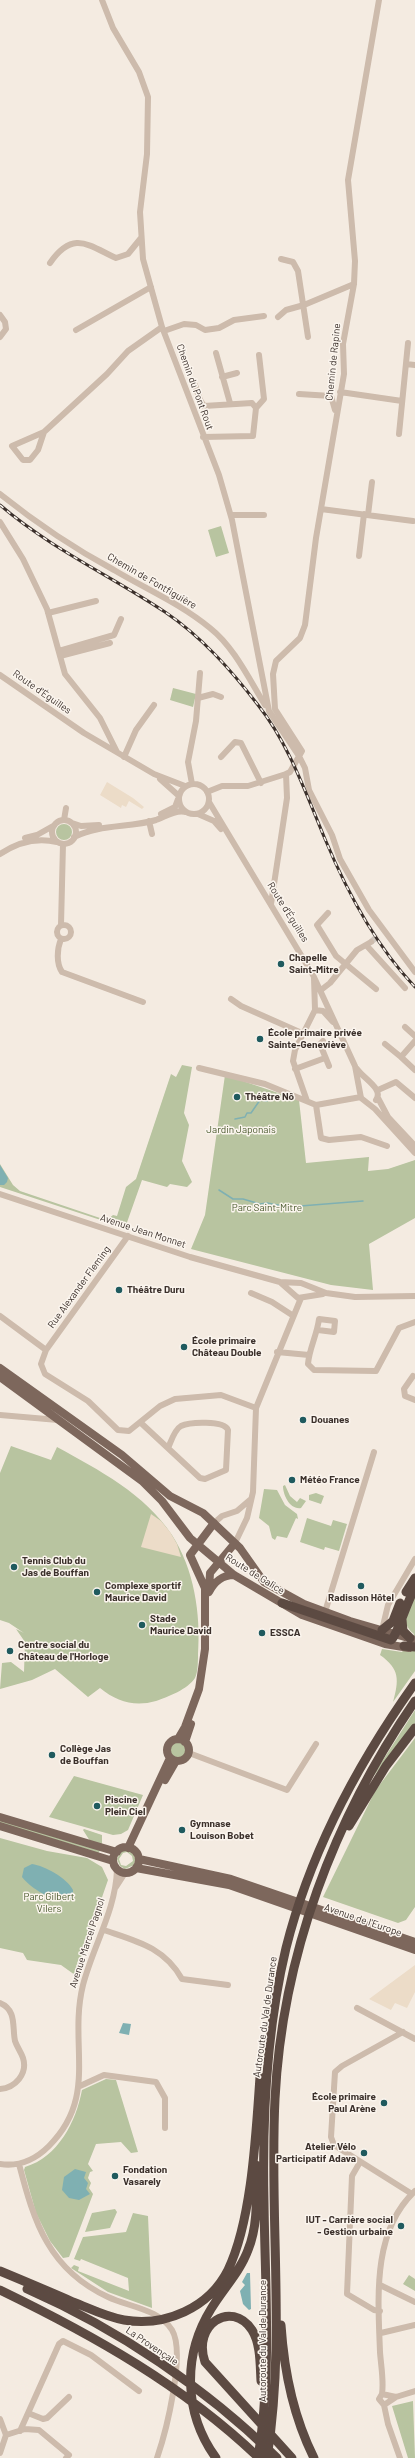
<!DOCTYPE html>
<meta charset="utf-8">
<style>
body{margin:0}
canvas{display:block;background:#f4ebe1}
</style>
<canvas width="415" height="2458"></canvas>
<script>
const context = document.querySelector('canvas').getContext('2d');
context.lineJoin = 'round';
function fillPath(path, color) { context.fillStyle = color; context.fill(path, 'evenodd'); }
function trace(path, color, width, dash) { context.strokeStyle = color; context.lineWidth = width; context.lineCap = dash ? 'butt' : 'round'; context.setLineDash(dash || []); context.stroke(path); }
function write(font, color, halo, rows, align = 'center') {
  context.font = font + ' Barlow,sans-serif'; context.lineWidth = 3; context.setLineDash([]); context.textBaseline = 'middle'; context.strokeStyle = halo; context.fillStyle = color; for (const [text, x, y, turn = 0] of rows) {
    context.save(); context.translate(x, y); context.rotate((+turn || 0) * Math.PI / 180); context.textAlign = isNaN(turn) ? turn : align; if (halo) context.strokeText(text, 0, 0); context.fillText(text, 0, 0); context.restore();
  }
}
fillPath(new Path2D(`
 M221,526L229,553L216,557L208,530Z
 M173,688L196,694L193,707L170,700Z
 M56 832a8 8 0 1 1 16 0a8 8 0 1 1-16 0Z
 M182,1065L192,1067L184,1113L189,1125L182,1161L192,1182L187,1187L170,1184L167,1187L142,1180L125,1228L0,1187V1164L13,1185L20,1191L100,1218L107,1220L113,1215L117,1216L126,1187L136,1179L171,1074L176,1077Z
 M225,1075L299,1100L306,1163L369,1157L368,1171L388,1169L415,1160V1218L369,1244L373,1290L331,1285L191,1249L205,1215Z
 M11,1446L51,1460L57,1447C99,1470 145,1494 172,1535C194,1569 201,1614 198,1654C198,1661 198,1672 195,1678C188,1689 168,1697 156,1701C135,1707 117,1702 100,1688L88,1697L55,1669L32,1680L0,1689L2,1663L11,1662L24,1672L25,1642L16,1629L24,1633L9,1623L0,1620V1473Z
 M285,1485L290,1496L297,1502L300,1498L306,1501L301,1508C290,1510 283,1495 283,1486Z
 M264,1489L277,1490L285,1505L297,1514L298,1519L296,1518L287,1538L277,1536L275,1540L272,1538L269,1526L259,1518Z
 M316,1493L324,1496L321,1504L309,1500V1495Z
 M307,1518L331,1526L333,1520L347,1524L339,1551L325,1547L324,1550L300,1542Z
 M415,1596V1671L393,1702C399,1680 400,1669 380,1655L382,1649L402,1652L414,1634C399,1622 408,1611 415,1596Z
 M415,1710V1723L369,1782Z
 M415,1738V1907L406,1920L398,1923L323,1897L375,1791Z
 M169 1750a9 9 0 1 1 18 0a9 9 0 1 1-18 0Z
 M74,1776L143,1795L128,1830L121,1834L113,1835L49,1817Z
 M0,1819L100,1850L98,1854L0,1824Z
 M84,1829L102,1835V1844L90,1841L83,1830Z
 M0,1838L47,1851L87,1858L102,1867L108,1880L75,1975L61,1965L27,1960L23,1953L0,1948Z
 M127,1850C134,1852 137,1858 134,1865L125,1869L120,1866L117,1859L121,1851ZM127,1852L132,1856L133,1861L126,1866L121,1865L119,1859L123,1853Z
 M106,2079L116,2080L138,2152L131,2153L121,2142L96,2144L88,2164L93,2171L90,2172L88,2178L91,2183L89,2188L93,2194L69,2257L63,2258L50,2241L36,2213L24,2170L25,2167C58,2157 76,2122 82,2090Z
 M115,2209L117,2212L110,2228L85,2232L92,2213Z
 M133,2213L148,2216L152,2308L108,2292L71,2268L74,2265L79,2267L78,2271L129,2291L128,2278L81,2259L80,2261L74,2259L83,2237L126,2232Z
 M409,2275L415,2279V2291L403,2284Z
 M413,2401L415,2458H408L392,2406Z`), '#b8c4a0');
fillPath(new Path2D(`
 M107,782L133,798L144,807L142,809L129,801L126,807L122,805L121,808L100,795Z
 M151,1514L161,1521L170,1532L177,1544L181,1557L141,1547Z
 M415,1965V1992L407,2008L395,2003L391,2010L369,1999Z`), '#ecdcc8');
fillPath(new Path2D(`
 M0,1165L8,1178L7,1182L4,1185H0Z
 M32,1864C45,1866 67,1878 73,1890V1897C61,1909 29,1887 22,1877L24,1868Z
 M123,2023L131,2024L129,2035L119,2033Z
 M75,2169L86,2172L84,2178L88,2183L86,2189L90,2194L79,2200L69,2198L62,2190L64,2177Z
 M247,2273H250L251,2309L249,2310L243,2304L240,2291L245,2285L242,2282Z`), '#7fb0b2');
trace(new Path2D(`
 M235,1119L245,1117L247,1113H251L260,1100L267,1101
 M219,1190L233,1199H243L260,1204L267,1203L288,1207L363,1201`), '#7fb0b2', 1.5);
trace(new Path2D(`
 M371,942L378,936`), '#cfc6bd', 6, [6, 3]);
trace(new Path2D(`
 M102,0L113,28L139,72L148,97L147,154L140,212L143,259L162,327L219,475L232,520L269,711L299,756L305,768L309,790L332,835L340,859L369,910L415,972
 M281,259L293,262L298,271L308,337
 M50,263C73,230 88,245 116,258L128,254L141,238
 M0,315L5,322L6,329L0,337
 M278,317L286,310L304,305L354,284
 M76,330L151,287
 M164,331L184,324L196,325L205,330L219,328L234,320L264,316
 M216,353L230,403
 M406,364L415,365
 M222,377L237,373
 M195,385L200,400L204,406L252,403L256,408
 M340,392L402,401
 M299,394L331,396L335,410
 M44,432L12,446L23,460H30L38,450L44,432L107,374L128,351L162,327
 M399,434L408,343
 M203,437L253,436L256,408L264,399L259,355
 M0,494C35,522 75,549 114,570C146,589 181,604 210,628C234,647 249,679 265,705
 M321,509L413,521
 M231,515H264
 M368,515L372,482
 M0,522L23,559L47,609L65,674L100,718L117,752
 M359,556L364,514
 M48,613L96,601
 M59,651L114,635L121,619
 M60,656L110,643
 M0,675L84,733L154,774L185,786
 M198,698L213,694L221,697
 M124,757L136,730L154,705
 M221,757L235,742L241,743L261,783
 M160,779L179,796
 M179 799a15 15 0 1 1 30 0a15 15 0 1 1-30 0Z
 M192,784L188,762L196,721L200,673
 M207,792L222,786H248L286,774L290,772L302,751L275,709L273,674L276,661L300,638L305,625L316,538L344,374L343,344L354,284L355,261L348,180L379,0
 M209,802L313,975L355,1066L361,1098L375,1109L415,1153
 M161,814L175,807L178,799
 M198,814L214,821L221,829
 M64,820L66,808
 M52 832a12 12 0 1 1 24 0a12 12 0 1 1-24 0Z
 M149,821L152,834
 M72,823L81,826L99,825
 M74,837C100,824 129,828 156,820C165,817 176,809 185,812
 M25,838L37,835L53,826
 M0,854C18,842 36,837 57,842
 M271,904L287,798L286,774
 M328,913L317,925L336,956L376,989
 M57 932a7 7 0 1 1 14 0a7 7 0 1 1-14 0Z
 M61,925L63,844
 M61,939C57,949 56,963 62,972L143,1002
 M367,946L405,988
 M321,990L330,983L357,950L371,942
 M231,999L241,1006L304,1034
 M315,1010L323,1011L333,1022
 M405,1027L415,1036
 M323,1041L320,1044L329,1066
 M415,1041L401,1057L415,1070
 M385,1044L401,1057
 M199,1068L265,1084L316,1105L361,1097
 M295,1069L325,1058
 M357,1069C364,1079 384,1089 376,1100
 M378,1090L396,1082L415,1098
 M378,1098L388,1117L415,1146
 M307,1101L293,1061L295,1050L315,1010L314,978
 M316,1105L321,1138L329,1140L361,1137L387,1146
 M0,1194L190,1257L280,1282L301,1283L326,1293L355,1297L415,1296
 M128,1236L46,1350L41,1364L45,1374L88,1401L118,1430L129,1431L160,1406L175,1399L221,1395L256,1408
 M281,1283L298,1298L323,1294
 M251,1293L272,1302L292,1315
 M0,1316L46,1350
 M318,1330L334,1332L335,1321L319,1319C317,1335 309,1349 308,1364L314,1370L376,1371L399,1328L415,1322
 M277,1352L309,1355
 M413,1376L404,1389L405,1396L415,1400
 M0,1415L58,1420
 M141,1423L200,1478L205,1479L226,1470L228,1430C224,1420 189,1422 181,1426C174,1430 171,1442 168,1448
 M214,1523L222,1516L237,1511L251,1499
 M235,1543L247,1518L253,1492L256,1408L301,1298
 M325,1612L374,1452
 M382,1630L388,1605L415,1559
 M189,1753L287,1790L316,1744
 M116,1887L125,1873
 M104,1930C136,1941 164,1947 182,1979L228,1985
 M0,2003C17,2010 12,2027 15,2041C17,2047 21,2052 23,2058C28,2074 15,2088 0,2089
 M357,2008L415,2039
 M403,2032L342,2066L335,2072L331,2137L334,2145L412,2194
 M80,2086L104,2075L156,2082L165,2098V2128
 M360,2162L352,2176L347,2294L374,2310L380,2311
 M0,2164C20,2167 35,2160 49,2146C99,2096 68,2045 83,1985C93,1946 116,1910 117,1869
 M19,2164C34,2222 49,2270 108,2297C129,2307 159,2309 172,2330C186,2353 166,2432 157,2458
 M380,2285L415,2302
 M381,2333L415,2325
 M382,2394C384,2381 381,2366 380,2352C378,2298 372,2231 415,2191
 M382,2394L396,2397L415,2391
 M382,2394L379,2399L384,2405L396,2397
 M384,2405L388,2424L400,2458
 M28,2413L43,2419L47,2418L69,2397
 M0,2419L6,2435L0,2453
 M20,2431L59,2344L63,2341L91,2355L139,2391
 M6,2435L25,2429L39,2430L69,2455L66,2458`), '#cdbbac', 6);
trace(new Path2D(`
 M0,1368L122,1455L170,1496L203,1513L240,1548L264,1582L304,1604L350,1621L415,1640
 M0,1377L142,1481L162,1501L190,1538L234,1575L302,1615L385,1644L409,1648
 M209,1590L210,1573L235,1543
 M209,1592C214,1582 223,1575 234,1575
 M167 1750a11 11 0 1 1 22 0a11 11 0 1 1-22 0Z
 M178,1739L185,1727L199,1689L205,1649V1588L190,1555L214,1523
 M185,1742L191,1724
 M165,1780L176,1761
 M0,1817L117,1852
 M0,1826L113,1861
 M113 1860a13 13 0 1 1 26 0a13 13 0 1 1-26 0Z
 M128,1848L170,1758
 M139,1859L231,1879L415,1942
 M136,1868L229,1885L415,1950`), '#7d675c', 8);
trace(new Path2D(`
 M406,1592L415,1578
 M282,1603L391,1640C397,1636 408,1599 415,1588
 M402,1620L403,1631L410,1638
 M382,1630L393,1621L400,1603
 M404,1646L415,1647
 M349,1826L386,1766L415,1728
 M0,2271C24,2281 48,2291 73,2302C89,2308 106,2317 124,2320C165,2327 209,2308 228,2270C252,2220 256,2133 260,2077
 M27,2289C118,2329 206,2388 277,2458
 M0,2290C93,2335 184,2386 259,2458
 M281,2325C284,2371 293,2416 314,2458
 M261,2381C260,2366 261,2344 252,2330C231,2299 192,2325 205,2362L292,2458
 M216,2458C184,2414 182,2356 211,2309C223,2289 240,2272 248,2250C259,2223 256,2194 256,2165
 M258,2458C272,2373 265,2288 264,2203C262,2117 266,2031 286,1948C310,1852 358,1763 415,1683
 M267,2458C286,2339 269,2218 275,2099C282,1956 334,1818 415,1701`), '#5c4a42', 9);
const rail = new Path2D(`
 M0,505C50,548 111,576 165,612C202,637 231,670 258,705C289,744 306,794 325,839C347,892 376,946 415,987`);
trace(rail, '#3b302b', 3);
trace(rail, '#fbf5ee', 1.5, [4.5]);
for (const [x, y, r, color] of [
 [281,964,4,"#1f5a5e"],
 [260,1039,4,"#1f5a5e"],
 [237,1097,4,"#1f5a5e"],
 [119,1290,4,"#1f5a5e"],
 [184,1347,4,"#1f5a5e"],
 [303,1420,4,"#1f5a5e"],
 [292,1480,4,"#1f5a5e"],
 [14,1567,4,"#1f5a5e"],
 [361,1586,4,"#1f5a5e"],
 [97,1592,4,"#1f5a5e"],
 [142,1625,4,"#1f5a5e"],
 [262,1633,4,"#1f5a5e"],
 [10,1651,4,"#1f5a5e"],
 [52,1755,4,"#1f5a5e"],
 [97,1806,4,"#1f5a5e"],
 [182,1830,4,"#1f5a5e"],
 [384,2103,4,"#1f5a5e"],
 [364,2153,4,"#1f5a5e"],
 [115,2176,4,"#1f5a5e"],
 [401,2226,4,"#1f5a5e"]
]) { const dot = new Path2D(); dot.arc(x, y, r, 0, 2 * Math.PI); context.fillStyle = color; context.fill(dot); trace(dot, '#fbf5ee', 1.5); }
write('10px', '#3b302b', '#fbf5ee', [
 ["Chemin de Rapine",333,362,-84],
 ["Chemin du Pont Rout",195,387,70],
 ["Chemin de Fontfiguière",152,581,30],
 ["Route d'Éguilles",42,692,35],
 ["Route d'Éguilles",288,912,58],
 ["Avenue Jean Monnet",143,1231,18],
 ["Rue Alexander Fleming",79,1287,-54],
 ["Route de Galice",255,1574,32],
 ["Avenue de l'Europe",363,1920,19],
 ["Avenue Marcel Pagnol",87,1943,-72],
 ["Autoroute du Val de Durance",265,2017,-82],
 ["Autoroute du Val de Durance",263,2341,-90],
 ["La Provençale",152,2346,34]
]);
write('bold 10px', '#3b302b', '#fbf5ee', [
 ["Chapelle",289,958],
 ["Saint-Mitre",289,970],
 ["École primaire privée",268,1033],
 ["Sainte-Geneviève",268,1045],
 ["Théâtre Nô",245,1097],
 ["Théâtre Duru",127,1290],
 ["École primaire",192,1341],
 ["Château Double",192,1353],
 ["Douanes",311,1420],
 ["Météo France",300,1480],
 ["Tennis Club du",22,1561],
 ["Jas de Bouffan",22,1573],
 ["Complexe sportif",105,1586],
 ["Maurice David",105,1598],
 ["Radisson Hôtel",361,1598,"center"],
 ["Stade",150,1619],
 ["Maurice David",150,1631],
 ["ESSCA",270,1633],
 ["Centre social du",18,1645],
 ["Château de l'Horloge",18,1657],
 ["Collège Jas",60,1749],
 ["de Bouffan",60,1761],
 ["Piscine",105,1800],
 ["Plein Ciel",105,1812],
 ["Gymnase",190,1824],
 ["Louison Bobet",190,1836],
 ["École primaire",376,2097,"right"],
 ["Paul Arène",376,2109,"right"],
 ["Atelier Vélo",356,2147,"right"],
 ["Participatif Adava",356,2159,"right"],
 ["Fondation",123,2170],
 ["Vasarely",123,2182],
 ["IUT - Carrière social",393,2220,"right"],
 ["- Gestion urbaine",393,2232,"right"]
], 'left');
write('10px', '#4a5a2e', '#fbf5ee', [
 ["Jardin Japonais",241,1130],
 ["Parc Saint-Mitre",267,1208],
 ["Parc Gilbert",49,1897],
 ["Vilers",49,1909]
]);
</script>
